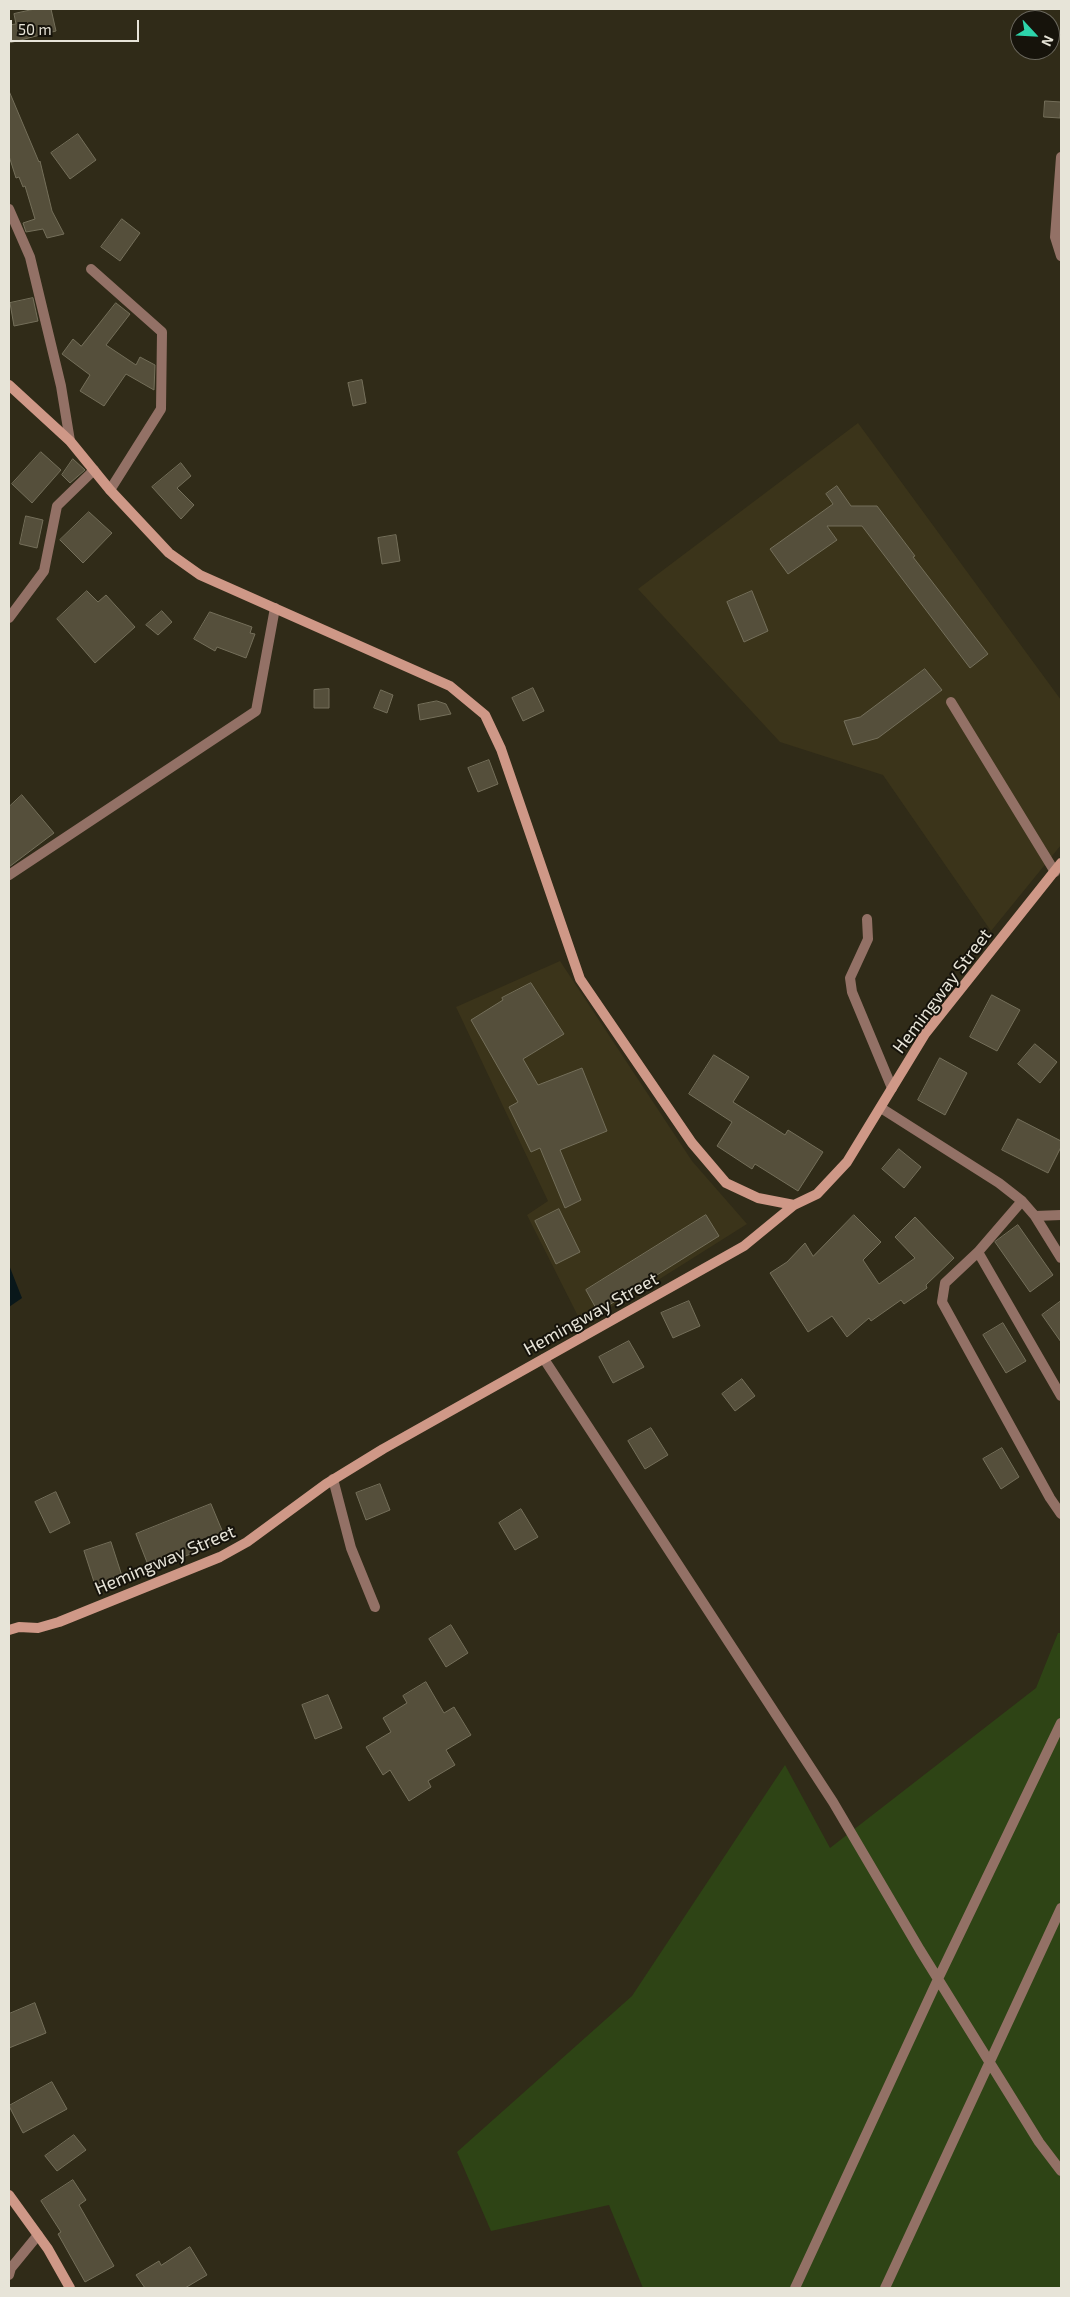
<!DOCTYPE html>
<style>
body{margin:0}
#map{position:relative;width:1070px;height:2297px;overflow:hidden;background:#302b18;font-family:"Exo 2",sans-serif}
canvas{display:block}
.frame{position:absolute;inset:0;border:10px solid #e7e4d8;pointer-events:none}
.north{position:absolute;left:1010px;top:10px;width:50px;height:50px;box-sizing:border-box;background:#16130b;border:1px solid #6a675d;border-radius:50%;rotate:115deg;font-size:14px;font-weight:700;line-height:20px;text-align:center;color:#e7e4d8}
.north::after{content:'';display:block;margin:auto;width:18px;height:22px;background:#2dd4ab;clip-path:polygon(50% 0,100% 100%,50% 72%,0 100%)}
.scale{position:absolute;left:10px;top:20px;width:129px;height:22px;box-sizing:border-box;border:2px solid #e7e4d8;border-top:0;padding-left:6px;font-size:15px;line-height:18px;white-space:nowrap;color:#e7e4d8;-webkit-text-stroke:4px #16130b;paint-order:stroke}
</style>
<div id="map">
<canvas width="1070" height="2297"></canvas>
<div class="frame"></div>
<div class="north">N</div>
<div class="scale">50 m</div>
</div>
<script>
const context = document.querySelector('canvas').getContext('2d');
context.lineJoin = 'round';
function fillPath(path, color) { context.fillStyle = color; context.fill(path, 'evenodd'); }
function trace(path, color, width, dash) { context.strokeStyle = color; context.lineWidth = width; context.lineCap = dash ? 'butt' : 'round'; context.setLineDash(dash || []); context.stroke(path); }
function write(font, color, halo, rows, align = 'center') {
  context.font = font + ' "Exo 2",sans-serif'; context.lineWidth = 4; context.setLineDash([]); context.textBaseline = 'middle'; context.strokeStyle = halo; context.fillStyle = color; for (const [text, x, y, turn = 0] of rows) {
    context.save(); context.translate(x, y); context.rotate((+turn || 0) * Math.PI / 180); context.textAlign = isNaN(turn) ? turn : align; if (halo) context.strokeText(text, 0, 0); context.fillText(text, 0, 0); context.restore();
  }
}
fillPath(new Path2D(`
 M858,423L1061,700V845L991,931L883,775L780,742L638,589Z
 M560,961L692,1161L747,1224L631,1297L581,1322L527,1215L548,1201L456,1007Z`), '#3b341a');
fillPath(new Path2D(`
 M1058,1633H1061V2288H643L609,2205L491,2231L457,2152L632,1996L785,1765L830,1848L1036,1688Z`), '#2e4415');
fillPath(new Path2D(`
 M9,1265L22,1298L9,1307Z`), '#09171a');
const building = new Path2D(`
 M35,9H51L56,31L9,43V25L16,24L14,14Z
 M9,91L39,162L40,161L52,211L64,234L47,238L43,229L26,232L23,223L35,219L25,186L23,187L19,177L16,178L9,156Z
 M1045,101L1061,102L1060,118L1044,117Z
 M78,134L96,160L70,179L51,153Z
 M122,219L140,233L120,261L101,247Z
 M33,298L38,321L14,326L10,303Z
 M116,303L130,314L106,345L136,365L140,357L155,365L154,390L126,374L104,406L80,391L90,375L62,354L73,339L81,346Z
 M362,380L366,403L353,406L348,383Z
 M41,452L61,470L32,503L12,484Z
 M73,459L85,470L70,483L62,475Z
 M181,463L191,476L177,488L194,505L181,519L152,487Z
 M837,486L851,506H877L915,556L913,557L988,654L970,668L862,526H827L837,540L788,574L770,549L833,504L826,494Z
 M89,512L112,533L83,563L60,540Z
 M26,516L43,520L37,548L20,544Z
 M396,535L400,561L382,564L378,538Z
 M87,591L98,602L106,595L135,627L95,663L57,619Z
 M752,591L768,631L744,642L727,602Z
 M162,611L172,622L158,635L146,625Z
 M210,612L252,627L250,633L255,634L246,658L217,647L215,651L194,639Z
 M925,669L942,690L878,738L853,745L844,721L860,717Z
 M533,688L544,711L523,721L512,698Z
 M329,689V708H314V690Z
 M381,690L393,695L387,713L374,708Z
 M437,701L446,704L451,714L420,720L418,705Z
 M489,760L498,784L478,792L468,768Z
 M22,795L54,833L9,867V807Z
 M531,983L564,1034L523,1059L538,1085L582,1068L607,1131L560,1150L581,1200L565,1208L540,1148L531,1152L509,1107L518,1102L471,1020L503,1000L502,998Z
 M992,995L1020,1010L997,1051L970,1037Z
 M1035,1044L1057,1062L1040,1083L1018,1064Z
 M714,1055L749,1077L733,1102L785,1135L788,1130L823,1152L798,1191L755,1164L752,1169L717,1146L732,1122L689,1094Z
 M940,1058L967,1073L945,1115L918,1100Z
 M1018,1119L1061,1141V1147L1048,1173L1002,1150Z
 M899,1149L921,1167L904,1188L882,1169Z
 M559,1209L580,1252L556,1264L535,1221Z
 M706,1215L719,1236L598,1312L586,1290Z
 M854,1215L881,1242L863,1260L879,1284L915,1258L895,1237L915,1217L954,1258L926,1285L927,1288L904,1304L901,1300L871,1321L869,1318L847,1337L832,1316L808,1332L770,1273L787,1262L805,1243L813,1256Z
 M1018,1225L1053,1275L1030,1292L995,1242Z
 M689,1301L700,1326L673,1338L661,1313Z
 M1061,1301V1342L1042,1315Z
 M1003,1323L1026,1361L1006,1373L983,1335Z
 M629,1341L644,1367L613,1383L599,1357Z
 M742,1379L755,1396L735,1411L722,1394Z
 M651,1428L668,1455L645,1469L628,1441Z
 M1002,1448L1019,1477L1001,1489L983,1459Z
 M380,1484L390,1510L366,1520L356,1493Z
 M56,1492L70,1523L50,1533L35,1502Z
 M211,1504L226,1540L150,1570L136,1534Z
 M521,1509L538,1537L515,1550L499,1523Z
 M111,1542L122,1576L95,1585L84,1551Z
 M451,1625L468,1653L446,1667L429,1639Z
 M426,1682L444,1713L454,1707L471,1735L446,1750L455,1765L428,1781L431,1787L409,1801L390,1770L383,1775L366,1747L391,1732L383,1718L407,1703L403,1696Z
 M328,1695L342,1728L315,1739L302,1705Z
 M35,2003L46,2033L9,2048V2014Z
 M52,2082L67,2109L23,2133L9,2106Z
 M74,2135L86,2150L57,2171L45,2156Z
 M73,2180L86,2200L79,2205L114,2266L85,2282L58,2234L61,2232L41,2201Z
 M190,2247L207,2275L185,2288H145L136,2275L159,2261L161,2265Z`);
fillPath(building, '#554f3b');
trace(building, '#746f5a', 1);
trace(new Path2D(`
 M951,702L1055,872`), '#937166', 10);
trace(new Path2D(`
 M1061,157L1055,237L1061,256
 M9,209L30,257L61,386L70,441
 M91,269L162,332L161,409L110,490
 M9,618L44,571L57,506L94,470
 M9,875L256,711L275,608
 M867,919L868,939L850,978L852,992L892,1088
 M881,1108L999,1183L1022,1201L1035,1216L1061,1258
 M1022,1201L978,1252L945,1283L942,1302L1050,1498L1061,1514
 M1035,1216L1061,1215
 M978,1252L1061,1396
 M544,1359L833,1802L920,1950L1039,2142L1061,2171
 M333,1479L351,1548L375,1607
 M9,2275L11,2268L38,2235
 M795,2288L938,1979L1061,1723
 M885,2288L1061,1908`), '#937166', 10);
trace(new Path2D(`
 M9,385L70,441L110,490L169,553L200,575L450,686L485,715L501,749L580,979L692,1143L726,1183L758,1198L794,1205
 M9,1630L19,1627L38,1628L59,1622L220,1557L247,1542L326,1484L383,1449L744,1246L794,1205L817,1194L847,1162L925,1034L1061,863
 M9,2195L48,2249L70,2288`), '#cf9887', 10);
write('18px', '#e7e4d8', '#16130b', [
 ["Hemingway Street",942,991,-53],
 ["Hemingway Street",591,1314,-29],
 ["Hemingway Street",165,1560,-23]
]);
</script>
